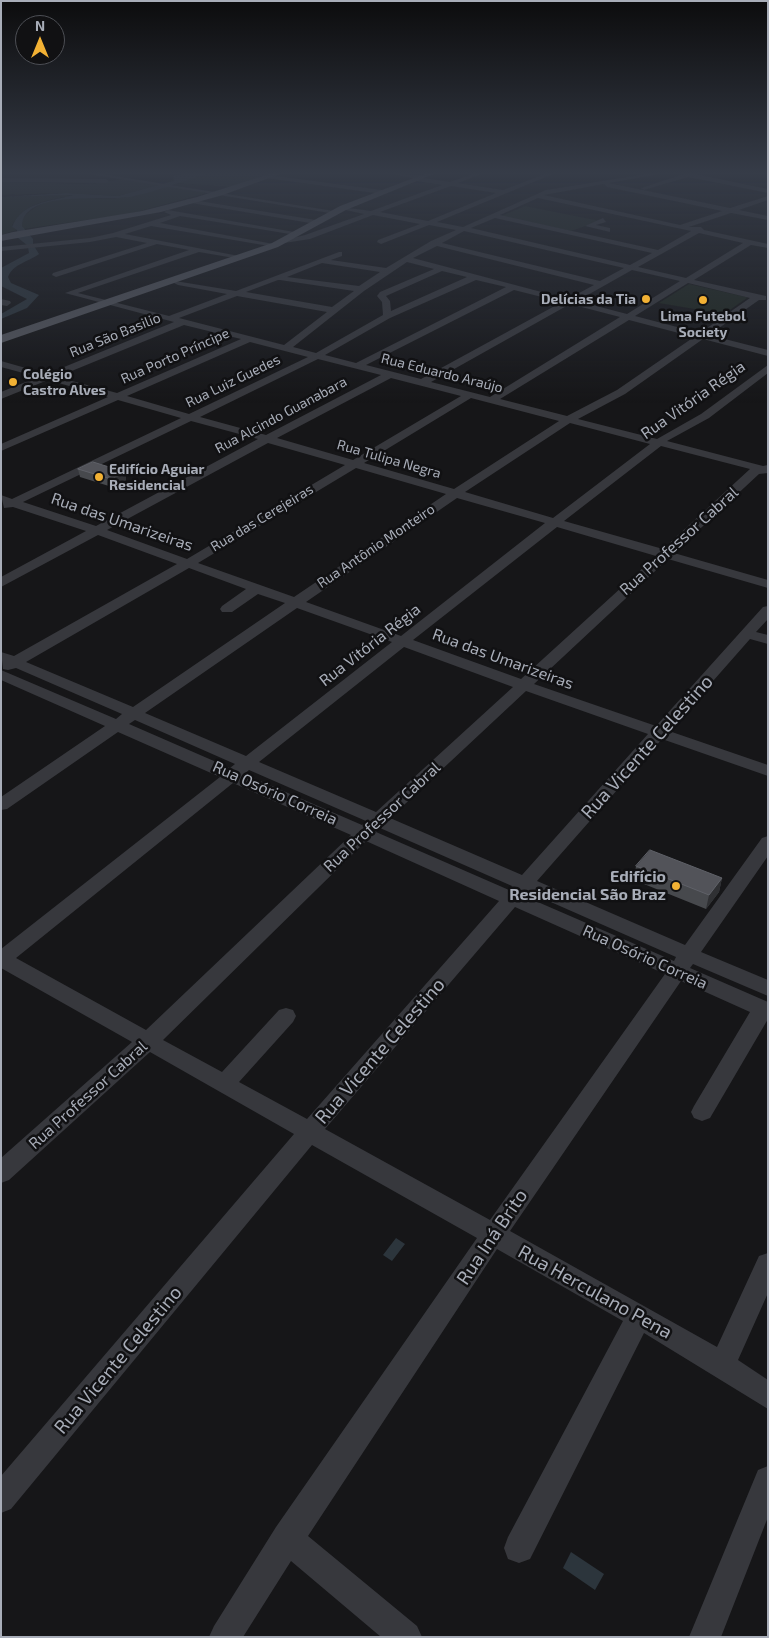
<!DOCTYPE html>
<meta charset="utf-8">
<style>
body{margin:0}
#map{position:relative;width:769px;height:1638px;overflow:hidden;background:#161618;font-family:"Exo 2",sans-serif}
canvas{display:block}
.frame{position:absolute;inset:0;border:2px solid #a8adb8;pointer-events:none}
.north{position:absolute;left:15px;top:15px;width:50px;height:50px;box-sizing:border-box;background:#111113;border:1px solid #4d4f55;border-radius:50%;rotate:0deg;font-size:14px;font-weight:700;line-height:20px;text-align:center;color:#a8adb8}
.north::after{content:'';display:block;margin:auto;width:18px;height:22px;background:#f2b134;clip-path:polygon(50% 0,100% 100%,50% 72%,0 100%)}
</style>
<div id="map">
<canvas width="769" height="1638"></canvas>
<div class="frame"></div>
<div class="north">N</div>
</div>
<script>
const context = document.querySelector('canvas').getContext('2d');
context.lineJoin = 'round';
function fillPath(path, color) { context.fillStyle = color; context.fill(path, 'evenodd'); }
function trace(path, color, width, dash) { context.strokeStyle = color; context.lineWidth = width; context.lineCap = dash ? 'butt' : 'round'; context.setLineDash(dash || []); context.stroke(path); }
function write(font, color, halo, rows, align = 'center') {
  context.font = font + ' "Exo 2",sans-serif'; context.lineWidth = 5; context.setLineDash([]); context.textBaseline = 'middle'; context.strokeStyle = halo; context.fillStyle = color; for (const [text, x, y, turn = 0] of rows) {
    context.save(); context.translate(x, y); context.rotate((+turn || 0) * Math.PI / 180); context.textAlign = isNaN(turn) ? turn : align; if (halo) context.strokeText(text, 0, 0); context.fillText(text, 0, 0); context.restore();
  }
}
fillPath(new Path2D(`
 M207,174H269L230,187L175,183Z
 M124,179L161,185L118,196L66,193L1,195V182L92,184Z
 M167,186L207,193L129,214L23,229C20,221 23,217 29,212C55,190 88,201 118,198C135,197 151,191 167,186Z
 M66,195L74,196C52,199 25,202 13,224L12,227L17,230L1,235V197Z
 M525,206L600,221L571,231L501,216Z
 M689,284L746,297L747,298L724,314L659,303Z`), '#1e261f');
fillPath(new Path2D(`
 M183,174H207C182,181 156,192 130,197C107,201 23,189 22,226L33,239V245H27L18,238L17,230L12,227C22,201 51,202 73,195L1,197L66,193L118,196L170,182L174,181L173,176Z
 M34,246L39,254C28,262 13,264 8,277L11,283L39,295L27,308L1,319V314L27,299L1,286V268L29,253L28,247Z
 M396,1238L405,1244L392,1261L383,1255Z
 M571,1552L604,1574L595,1590L563,1568Z`), '#2c353c');
fillPath(new Path2D(`
 M89,174H102L340,212L336,214Z
 M393,174L421,175L423,178L450,182L473,174H481L458,183L503,190L545,174H553L437,222L463,227L546,190L646,174H659L609,183L730,208L768,196V200L739,210L768,216V220L731,213L689,227H701L704,230L768,244V248L751,245L694,280L766,296V300H759L709,335L768,350V356L703,339L625,394L578,419L657,439L701,414L768,365V373L709,418L667,441L763,466L768,465V473L759,474L674,553L768,580V588L668,559L534,684L656,726L763,607L768,606V619L756,632L768,635V644L750,639L669,731L768,765V776L662,739L537,881L685,945L762,838L768,836V856L701,952L768,980V996L693,964L690,968L768,1002V1019L710,1118L702,1121L694,1118L691,1112L694,1106L750,1012L681,981L510,1231L717,1347L759,1256L768,1253V1293L738,1360L768,1380V1409L644,1333L530,1559L519,1563L508,1559L504,1548L508,1537L623,1321L497,1249L308,1536L417,1626L422,1637H381L291,1561L243,1637H209L214,1626L276,1527L477,1238L312,1145L11,1509L1,1513V1476L294,1134L150,1052L9,1180L1,1183V1158L132,1042L1,968V949L220,777L118,732L7,809L1,810V797L105,726L1,680V670L116,719L122,714L16,668L8,670L3,669L1,652L14,656L177,564L98,535L1,587V577L86,531L13,507L4,508L1,495L12,499L181,418L118,400L1,451V444L108,397L48,380L1,399V392L38,377L1,367V361L47,374L174,322L65,293L189,250L157,244L56,277L52,275L53,273L147,243L116,237L90,242L1,251V247L90,238L113,233L171,215L164,212L168,210L300,233L296,235L180,216L160,223L279,245L275,247L151,226L125,234L244,257L240,259L199,252L78,293L169,316L227,294L178,285L174,283L175,281L236,291L339,252H342V256L331,260L386,268L431,241L456,230L429,225L381,244L377,242L378,240L420,224L373,215L310,239L284,243L280,241L305,235L364,214L341,209V207L371,211L442,185L416,181L413,178ZM604,184L607,187L722,211L680,225L544,195ZM451,186L496,193L428,221L380,212ZM538,198L691,231L658,250L500,215ZM495,218L652,253L630,265L471,228ZM464,231L624,268L600,281L442,243ZM699,233L743,243L686,278L638,267ZM437,246L594,285L568,299L413,258ZM407,262L434,269L380,292L377,296L382,302L383,315L316,353L293,347L364,291ZM322,263L380,272L359,286L287,277ZM632,270L680,281L627,314L577,301ZM442,271L467,277L391,311L390,301L386,296ZM278,280H280L354,291L332,307L246,292ZM476,280L506,287L356,363L325,355L390,318ZM688,283L750,298L700,333L635,316ZM514,290L562,302L421,379L366,365ZM237,296L327,312L284,345L179,318ZM570,304L620,317L490,397L431,382ZM629,320L694,337L617,390L567,416L500,399ZM184,325L241,339L117,393L57,377ZM250,342L308,357L189,414L127,396ZM318,359L381,375L266,435L200,417ZM391,378L461,396L353,460L277,438ZM471,398L559,421L454,489L364,463ZM191,421L258,439L96,526L23,502ZM570,423L650,444L553,518L465,492ZM268,443L345,465L187,559L107,530ZM661,446L750,469L663,549L564,521ZM356,468L446,494L294,597L198,563ZM457,498L545,523L401,636L306,602ZM557,527L656,556L521,679L413,640ZM189,568L246,589L222,606L220,609L222,612H232L258,594L285,603L133,707L26,662ZM297,608L392,642L246,756L145,713ZM404,647L513,687L376,812L259,762ZM526,691L648,734L522,875L390,818ZM135,720L235,764L230,768L129,724ZM249,770L366,821L362,825L244,774ZM233,783L351,835L146,1030L16,958ZM380,828L512,886L509,890L376,832ZM366,841L499,901L307,1119L239,1082L293,1022L296,1016L293,1010L286,1008L279,1010L222,1072L163,1040ZM528,892L676,957L674,961L524,896ZM515,907L665,974L490,1220L325,1129Z
 M684,174H695L768,189V193L688,177L644,190L641,188Z
 M268,175L382,190L385,192L382,194L266,178Z
 M1,178L106,179L109,181L106,183L1,182Z
 M187,199L316,220L320,222L316,224L185,202Z
 M603,218L606,222L596,225L610,228V232L585,226Z
 M1,299L10,301L11,303L7,306L1,305Z
 M768,1466V1517L721,1637H689L758,1470Z`), '#37383d');
fillPath(new Path2D(`
 M269,174H280L223,195L161,212L1,241V235L13,232L142,211L197,197Z
 M424,174H434L346,210L278,247L1,343V335L272,243L340,206Z`), '#53555c');
fillPath(new Path2D(`
 M78,469L125,472L126,480L112,487L80,477Z
 M636,866L722,878L719,892L706,909L634,880Z`), '#47494d');
fillPath(new Path2D(`
 M125,472L126,480L112,487L111,479Z
 M722,878L719,892L706,909L709,895Z`), '#2f3033');
const building = new Path2D(`
 M93,462L125,472L111,479L78,469Z
 M650,850L722,878L709,895L636,866Z`);
fillPath(building, '#525359');
trace(building, '#5f6168', 1);
const sky = context.createLinearGradient(0, 0, 0, 403);
sky.addColorStop(0, '#0c0c0d');
sky.addColorStop(0.43, '#363c48');
sky.addColorStop(1, '#363c4800');
context.fillStyle = sky;
context.fillRect(0, 0, 769, 403);
for (const [x, y, r, color] of [
 [646,299,5,"#f2b134"],
 [703,300,5,"#f2b134"],
 [13,382,5,"#f2b134"],
 [99,477,5,"#f2b134"],
 [676,886,5,"#f2b134"]
]) { const dot = new Path2D(); dot.arc(x, y, r, 0, 2 * Math.PI); context.fillStyle = color; context.fill(dot); trace(dot, '#111113', 2); }
write('bold 14px', '#a8adb8', '#111113', [
 ["Delícias da Tia",636,299,"right"],
 ["Lima Futebol",703,316,"center"],
 ["Society",703,332,"center"],
 ["Colégio",23,374],
 ["Castro Alves",23,390],
 ["Edifício Aguiar",109,469],
 ["Residencial",109,485]
], 'left');
write('14px', '#a8adb8', '#111113', [
 ["Rua São Basilio",115,335,-22],
 ["Rua Porto Príncipe",175,356,-24],
 ["Rua Eduardo Araújo",442,373,14],
 ["Rua Luiz Guedes",233,381,-26],
 ["Rua Alcindo Guanabara",281,415,-28],
 ["Rua Tulipa Negra",389,459,16],
 ["Rua das Cerejeiras",262,518,-31],
 ["Rua Antônio Monteiro",376,546,-34]
]);
write('16px', '#a8adb8', '#111113', [
 ["Rua Vitória Régia",693,400,-35],
 ["Rua das Umarizeiras",122,522,19],
 ["Rua Professor Cabral",679,541,-42],
 ["Rua Vitória Régia",370,645,-38],
 ["Rua das Umarizeiras",503,659,20],
 ["Rua Osório Correia",275,793,24],
 ["Rua Professor Cabral",382,817,-43],
 ["Rua Osório Correia",645,957,24],
 ["Rua Professor Cabral",88,1095,-42]
]);
write('bold 16px', '#a8adb8', '#111113', [
 ["Edifício",666,877],
 ["Residencial São Braz",666,895]
], 'right');
write('19px', '#a8adb8', '#111113', [
 ["Rua Vicente Celestino",647,747,-48],
 ["Rua Vicente Celestino",380,1051,-49],
 ["Rua Iná Brito",492,1237,-56],
 ["Rua Herculano Pena",595,1292,29],
 ["Rua Vicente Celestino",118,1360,-50]
]);
</script>
